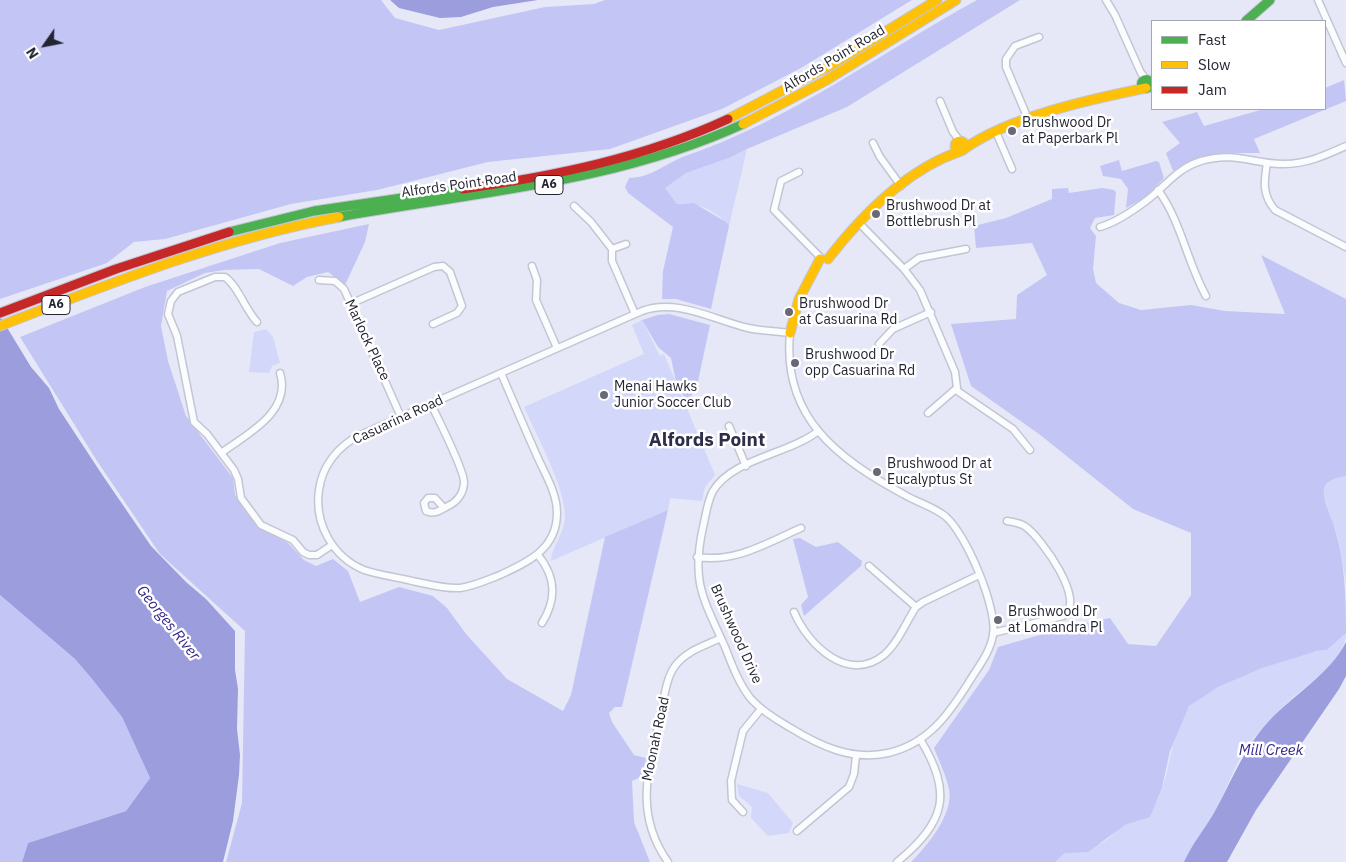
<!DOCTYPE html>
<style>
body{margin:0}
#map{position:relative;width:1346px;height:862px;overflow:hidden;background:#e6e8f8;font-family:"IBM Plex Sans",sans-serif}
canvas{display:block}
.legend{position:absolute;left:1151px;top:20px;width:175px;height:90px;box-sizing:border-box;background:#fff;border:1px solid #a7a8ad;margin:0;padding:6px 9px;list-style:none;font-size:15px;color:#242532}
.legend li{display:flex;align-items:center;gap:10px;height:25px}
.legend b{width:25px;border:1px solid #a7a8ad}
.north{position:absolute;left:20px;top:20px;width:50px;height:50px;-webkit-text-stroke:4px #fff;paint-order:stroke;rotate:237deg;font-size:14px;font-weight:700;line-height:20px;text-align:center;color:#242532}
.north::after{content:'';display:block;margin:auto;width:18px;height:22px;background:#242532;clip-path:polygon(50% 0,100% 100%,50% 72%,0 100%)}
</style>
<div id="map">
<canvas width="1346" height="862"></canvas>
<ul class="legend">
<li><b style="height:6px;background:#4caf50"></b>Fast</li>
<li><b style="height:6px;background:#ffc107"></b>Slow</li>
<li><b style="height:6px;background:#c62828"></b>Jam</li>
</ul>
<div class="north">N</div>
</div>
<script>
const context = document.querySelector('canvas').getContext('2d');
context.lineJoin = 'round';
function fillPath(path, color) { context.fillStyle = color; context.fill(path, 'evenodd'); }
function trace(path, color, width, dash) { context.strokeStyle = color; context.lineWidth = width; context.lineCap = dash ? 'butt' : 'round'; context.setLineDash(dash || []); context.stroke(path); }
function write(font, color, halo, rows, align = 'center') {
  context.font = font + ' "IBM Plex Sans",sans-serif'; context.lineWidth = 5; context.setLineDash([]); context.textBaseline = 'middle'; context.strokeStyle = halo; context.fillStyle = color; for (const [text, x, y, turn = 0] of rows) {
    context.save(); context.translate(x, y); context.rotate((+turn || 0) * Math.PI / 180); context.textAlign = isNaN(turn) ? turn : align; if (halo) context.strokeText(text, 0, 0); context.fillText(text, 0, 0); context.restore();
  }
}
fillPath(new Path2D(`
 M747,149L729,226C718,212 694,200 677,204L664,188L686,173L729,158Z
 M642,320L660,356L664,354L715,475L705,487L702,501L670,498L668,510L551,561C551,548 564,534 565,518C566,488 536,435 524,407L644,354L632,325Z
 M266,329L273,337L280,363L272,366L269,373L249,372L254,332Z
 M1346,476V583L1338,537L1323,495L1324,486L1330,480Z
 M1346,633C1346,661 1308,683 1289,701C1270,719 1251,739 1238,762C1229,779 1223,797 1214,814C1204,831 1192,844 1184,862H1055L1065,853C1077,850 1089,849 1101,843C1110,839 1116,830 1125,825C1132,822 1141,821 1146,816C1174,787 1165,740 1188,708C1203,687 1301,651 1327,650Z
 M737,784L768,793L793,823L789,833L768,836L751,818L752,807L739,796Z`), '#d3d7f9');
fillPath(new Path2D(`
 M0,0H381L395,18L439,30L545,7L594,4L605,0H912L801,68L722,109L610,149L488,162L377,190L291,204L165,239L134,242L107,263L0,299Z
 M977,0H1020L847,107L747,149L729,158L686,173L665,188L677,204L694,203L726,222L729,226L711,309L676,299H662L663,271L673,227L628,193L625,187L629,178C651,178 666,163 685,156C791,120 880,53 977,0Z
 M1344,80L1346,101L1254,139L1260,153C1228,153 1201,153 1173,171L1166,153L1180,143L1162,122L1197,112L1204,126L1264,109H1325V88Z
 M1119,160L1122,171L1156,161L1159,162L1164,178L1146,197L1126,208L1128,189L1121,179L1103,176L1100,166Z
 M1068,188L1069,193L1102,188L1114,190L1116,192L1114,215L1095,218L1090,228L1096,236L1093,269L1096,283L1119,303L1141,310L1191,305L1225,311L1285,314L1261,255L1346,299V476C1338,478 1326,479 1324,489C1322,500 1331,515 1334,526C1345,559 1346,598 1346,633L1327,650L1317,651L1262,668L1218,687L1189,706L1170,751L1162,788L1150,817L1125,825L1088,852L1065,853L1055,862H911C927,846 954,814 949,789C946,775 939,761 934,748L989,670L998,647L1071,626L1110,618L1128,644L1156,646L1191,595V533L1133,509L1039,434L971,386L951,324L1016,319L1017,295L1047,275L1032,243L976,248L974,226L1006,218L1052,199V189Z
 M369,224L365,242L345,285L328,272L307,277L293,286L259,269L224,270L205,273L167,291L161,326L168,361L186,416L233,478L235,495L257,526L288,543L304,560L316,566L333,559L348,571L360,602L399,587L433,596L447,608L466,634L507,679L563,711L571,695L605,537L668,510L622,707H615L609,713L612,722L634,755L646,758L643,776L632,781L634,822L650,862H226L242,803L245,631L160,554L97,461L20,337L145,287L280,243Z
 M669,314L710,325L697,386L687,403L676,382L671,358L658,347L642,320L658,315Z
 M800,538L816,547L838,542L862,561L861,566L804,616L801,605L808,597L793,539Z
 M0,595L75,659L92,679L122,717L150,778L126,811L28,843L22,862H0Z`), '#c3c6f4');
fillPath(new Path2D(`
 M390,0H538L493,7L461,17L440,18L399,8Z
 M0,316L31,367L49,388L59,409L103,476L151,546L186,582L206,599L235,631V670L238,689L237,729L240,755L239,775L233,821L223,862H22L28,843L126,811L150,778L122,717L92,679L75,659L0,595Z
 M1346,642V676L1339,689L1256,810L1227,862H1184C1192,844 1204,830 1214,813C1232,781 1243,749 1269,721C1292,696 1331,673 1346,642Z`), '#9b9ddd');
const street = new Path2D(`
 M1106,0L1115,15L1141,73L1147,80
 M1318,0L1346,63
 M940,101L953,132L960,141
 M1029,121L1006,67V59L1015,46L1039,37
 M996,132L1012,169
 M873,143L880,157L901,186
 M1267,163C1264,181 1262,195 1275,210L1346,247
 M799,172L781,181L774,210L820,257
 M1158,190C1181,221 1187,262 1206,296
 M574,206L591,222L612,249V261L635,314
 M860,224L904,269L920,290L955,372L957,388L928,413
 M1100,227C1114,223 1134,210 1146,201C1165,187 1177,168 1201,161C1235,151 1253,164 1284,164C1307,164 1326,155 1346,146
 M612,249L626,244
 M532,266L537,280L536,300L557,348
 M904,269L919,258L966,249
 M319,280L335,281L344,289L401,417
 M350,304L434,267L443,266L450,272L462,306L457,313L433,324
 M257,322C245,309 238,286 225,277H215L178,292L171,301L168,314L177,336L194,422L207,434L234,470L238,479L241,498L261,525L293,540L303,552L309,555H317L332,545
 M879,344L893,329L931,312
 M501,373C513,401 525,429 537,456C545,474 557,493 557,513C557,549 528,562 500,575C487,580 474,586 460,588C444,589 428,584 412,581C396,577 379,575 364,570C333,557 314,524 319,490C322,466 338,446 360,435L642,311C677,298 714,320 748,328C762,331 776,331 790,333C782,417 837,458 903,494C916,502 932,506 945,516C966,533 998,609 993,635C990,653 978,667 969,682C949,714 928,744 888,753C851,761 820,746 789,727C775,719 762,711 751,699C739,684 732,665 725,647C703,598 691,582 703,527C706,515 707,502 713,491C732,459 788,454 817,432
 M956,390L1013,429L1030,450
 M431,404C438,419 464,469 464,482C464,493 457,502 448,506C441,510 434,515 426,511L424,503L428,498H435L444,508
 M729,426L746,466
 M221,453C247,434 292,412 280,373
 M538,555C556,577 557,599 542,623
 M697,557C735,563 767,543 801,528
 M869,566L916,607
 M794,612C808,645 848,684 884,655C898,643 906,622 916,607L923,602L979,575
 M993,633L1063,616C1088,602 1041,538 1026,527C1021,523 1014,522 1007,521
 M743,812L732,800L731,781L743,731L761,709
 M797,831L849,787L854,774L856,755
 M668,862C634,814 648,770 660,718C664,701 665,680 675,666C686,651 704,646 721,638
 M897,862C946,822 953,793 920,739`);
const fast = new Path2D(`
 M1246,21L1270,0
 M1141.5 84a4.5 4.5 0 1 1 9 0a4.5 4.5 0 1 1-9 0Z
 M339,217C476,192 615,183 743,124
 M229,232L314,211L463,189`);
const slow = new Path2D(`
 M728,119L833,64L937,0
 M743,124L825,81L956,0
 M955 146a5 5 0 1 1 10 0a5 5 0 1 1-10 0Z
 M964,149C1009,117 1091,99 1146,88
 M828,259C862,215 907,169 961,151
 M0,326C111,283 221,239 339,217
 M790,333L799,299L820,259`);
const jam = new Path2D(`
 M463,189C554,176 644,158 728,119
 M0,313L116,269L229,232`);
trace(street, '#c3c5d2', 9);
trace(fast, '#c3c5d2', 11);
trace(slow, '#c3c5d2', 11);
trace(jam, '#c3c5d2', 11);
trace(street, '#fbfcfe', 6);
trace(fast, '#4caf50', 9);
trace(slow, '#ffc107', 9);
trace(jam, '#c62828', 9);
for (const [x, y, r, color] of [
 [1012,131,5,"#686977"],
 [876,214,5,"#686977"],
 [789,312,5,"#686977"],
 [795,363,5,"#686977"],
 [604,395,5,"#686977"],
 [877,472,5,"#686977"],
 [998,620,5,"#686977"]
]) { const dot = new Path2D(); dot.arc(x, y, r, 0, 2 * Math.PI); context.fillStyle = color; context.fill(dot); trace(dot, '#fff', 2); }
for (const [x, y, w] of [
 [549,185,28],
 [56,305,28]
]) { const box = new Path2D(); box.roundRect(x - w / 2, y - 9.5, w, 19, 4); context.fillStyle = '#fff'; context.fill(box); trace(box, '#242532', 1); }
write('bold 12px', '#242532', null, [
 ["A6",549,185],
 ["A6",56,305]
]);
write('14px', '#242532', '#fff', [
 ["Alfords Point Road",834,59,-31],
 ["Alfords Point Road",459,185,-8],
 ["Marlock Place",367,340,65],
 ["Casuarina Road",398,420,-25],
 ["Brushwood Drive",736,634,66],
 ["Moonah Road",656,739,-78]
]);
write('14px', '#242532', '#fff', [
 ["Brushwood Dr",1022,123],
 ["at Paperbark Pl",1022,139],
 ["Brushwood Dr at",886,206],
 ["Bottlebrush Pl",886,222],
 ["Brushwood Dr",799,304],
 ["at Casuarina Rd",799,320],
 ["Brushwood Dr",805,355],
 ["opp Casuarina Rd",805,371],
 ["Menai Hawks",614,387],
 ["Junior Soccer Club",614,403],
 ["Brushwood Dr at",887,464],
 ["Eucalyptus St",887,480],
 ["Brushwood Dr",1008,612],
 ["at Lomandra Pl",1008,628]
], 'left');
write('italic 15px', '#322588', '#fff', [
 ["Georges River",168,623,51],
 ["Mill Creek",1271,751]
]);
write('bold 19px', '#2d2f4a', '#fff', [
 ["Alfords Point",707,441]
]);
</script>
